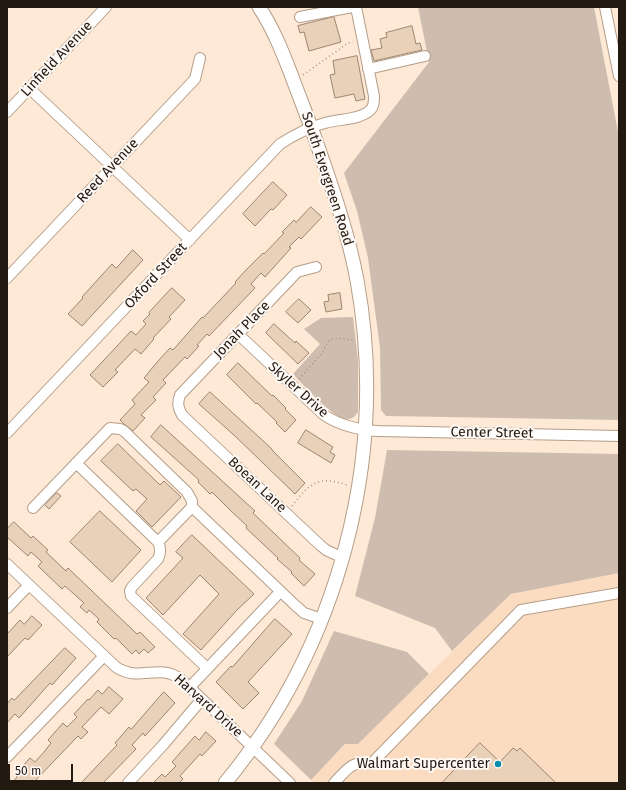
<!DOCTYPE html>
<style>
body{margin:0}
#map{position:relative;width:626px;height:790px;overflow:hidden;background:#fde9d6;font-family:"Fira Sans",sans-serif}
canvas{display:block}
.frame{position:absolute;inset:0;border:8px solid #221911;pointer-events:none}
.scale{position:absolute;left:8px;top:764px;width:65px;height:18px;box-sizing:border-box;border:2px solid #221911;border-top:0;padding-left:5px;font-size:12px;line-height:14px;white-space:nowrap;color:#221911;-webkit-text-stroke:3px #fef9f4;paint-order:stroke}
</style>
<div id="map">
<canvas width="626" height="790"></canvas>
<div class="frame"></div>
<div class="scale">50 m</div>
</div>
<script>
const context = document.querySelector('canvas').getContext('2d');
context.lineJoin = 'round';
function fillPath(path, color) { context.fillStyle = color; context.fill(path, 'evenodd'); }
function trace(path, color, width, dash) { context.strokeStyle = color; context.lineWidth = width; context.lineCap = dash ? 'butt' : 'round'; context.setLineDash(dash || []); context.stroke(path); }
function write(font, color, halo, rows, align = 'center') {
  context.font = font + ' "Fira Sans",sans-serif'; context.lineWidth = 4; context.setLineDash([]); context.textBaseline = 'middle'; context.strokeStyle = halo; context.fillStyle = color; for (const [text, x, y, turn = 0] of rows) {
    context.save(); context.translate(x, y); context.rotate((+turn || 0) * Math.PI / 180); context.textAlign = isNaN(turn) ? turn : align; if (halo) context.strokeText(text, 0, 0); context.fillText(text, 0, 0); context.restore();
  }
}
fillPath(new Path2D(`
 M619,573V783H314L311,780L346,744H358L511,594Z`), '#fcdcc0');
fillPath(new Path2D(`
 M418,7H594L619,137V420L386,416L381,410L380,348L368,258L357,211L344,173L429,62Z
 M321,318L353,317L358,360V412C355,416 353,419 348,419C335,421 303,384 293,374L320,344L304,329Z
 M387,450L619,454V573L511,594L452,651L435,628L355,596L375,518Z
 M334,631L407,652L429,674L358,744H345L311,780L274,744L302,701Z`), '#cebdaf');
const building = new Path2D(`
 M334,17L341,42L309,51L304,32L300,33L298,26Z
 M412,26L416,44L420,43L422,50L374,61L371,50L382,48L380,39L387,37L386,33Z
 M357,56L365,99L356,101L354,94L335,98L330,75L335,74L333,61Z
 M273,182L287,195L273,210L271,209L255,226L243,214Z
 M311,207L322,217L301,239L299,237L289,247L291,248L265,277L261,273L251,284L255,288L209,336L207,334L197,345L199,346L187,359L185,357L163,380L166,383L153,397L156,400L141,415L145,418L133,431L124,424L120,420L135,404L132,400L149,382L144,378L158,361L170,348L173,350L202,317L203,318L236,283L235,282L246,270L263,253L264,254L284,233L282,232L294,220L296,222Z
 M133,250L143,260L82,326L68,314L83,298L82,297L112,264L116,268Z
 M172,288L185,300L169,317L171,319L153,338L154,339L141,354L135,349L115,370L118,372L103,387L90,375L131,331L136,335L146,324L143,321L150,314L149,313Z
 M340,293L342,309L326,312L324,302L329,301L328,295Z
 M299,299L311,310L298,323L286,312Z
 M274,324L295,343L296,341L309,353L298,364L266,333Z
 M238,363L272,396L273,395L286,408L285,409L296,420L285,432L276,423L277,422L257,403L256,404L227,375Z
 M210,392L272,449V450L305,483L295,494L235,436L199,404Z
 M161,425L255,511L253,513L300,558L299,560L315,574L304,586L291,573L292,572L277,559L278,558L246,528L247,526L230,510L212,492L210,494L198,482L199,480L151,437Z
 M306,430L333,447L330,452L335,455L331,463L298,443Z
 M118,444L160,485L164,481L181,497L152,527L136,511L147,499L136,489L133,491L101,461Z
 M57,493L61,496L49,509L45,505Z
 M100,511L141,550L112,582L70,542Z
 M14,522L31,538L33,536L48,550L46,552L66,571L68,568L137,634L140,632L155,647L148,653L144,649L139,654L136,650L132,654L116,638L114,639L97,622L99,619L89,610L87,613L80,607L84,603L65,586L62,589L38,566L42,562L31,552L28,556L7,537V529Z
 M192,535L254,594L237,610L201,650L183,634L219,594L200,575L163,615L146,598L183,558L176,552Z
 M32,616L42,625L28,640L25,638L7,657V634L20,620L24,624Z
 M275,619L292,634L248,682L259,693L243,709L216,682L231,666L232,667Z
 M65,648L76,658L52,685L50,683L19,718L15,714L7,723V704L12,698L14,700Z
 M109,687L123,699L109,714L101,707L82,727L88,732L81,739L78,736L33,783H12L17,777L15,775L30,758L35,762L44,752L51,743L48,740L63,723L67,727L77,717L74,714L88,699L89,700L98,690L102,694Z
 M164,692L175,703L145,736L143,733L132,745L136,749L103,783H81L117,745L115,743L129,727L131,729Z
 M206,732L216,741L202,756L200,754L180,776L183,779L179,783H153L162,774L165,777L176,766L172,762L195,736L199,740Z
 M480,743L500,762L513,748L517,751L520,748L556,783H442Z`);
fillPath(building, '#e9d0b9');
trace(building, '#9c8570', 1);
const minor = new Path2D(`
 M605,7L619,76
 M300,17L352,7
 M368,69L425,56
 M29,88L190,240
 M7,112L106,7
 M316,267L297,272L180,395C177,403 178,408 182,415L320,545L326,550L343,558
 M7,278L195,79L200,58
 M238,334L324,415C341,426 358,430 378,431L619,436
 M7,433L280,144C294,135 309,127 325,123C338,119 357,120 368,112C374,108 374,102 374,96L356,7
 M76,463L158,542
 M33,508L110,428L120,429L124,431L187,492L192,501V507
 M7,564L116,667C140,683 158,662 182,680L290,783
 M7,608L29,585
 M207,668L131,596L130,591L132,587L158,559C161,553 161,548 158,542L192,507L296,606L304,613L322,619
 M190,687L280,592
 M7,757L104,656
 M128,783L163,745L202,699
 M334,783C346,771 352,759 371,764L521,610L619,593`);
const major = new Path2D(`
 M225,783C339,645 389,457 357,280C348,232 332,187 316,141C308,118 299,96 291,74C282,51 273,28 259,7`);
trace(minor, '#b59d87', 12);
trace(major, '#b59d87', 15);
trace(new Path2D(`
 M303,75L348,43L353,42
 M299,379L323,352L327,343L330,340L338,338L353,340
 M292,506C310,483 318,475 347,485`), '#a19283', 1.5, [1, 3]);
trace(minor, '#fff', 10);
trace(major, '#fff', 13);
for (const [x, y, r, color] of [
 [498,764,4,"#048aaa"]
]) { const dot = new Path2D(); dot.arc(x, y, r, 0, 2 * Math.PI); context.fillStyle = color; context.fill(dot); trace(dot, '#fef9f4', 1.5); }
write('14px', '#221911', '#fef9f4', [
 ["Linfield Avenue",57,59,-47],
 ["Reed Avenue",108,171,-47],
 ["South Evergreen Road",327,179,72],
 ["Oxford Street",156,276,-47],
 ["Jonah Place",242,330,-46],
 ["Skyler Drive",298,390,42],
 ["Center Street",492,433,1],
 ["Boean Lane",257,485,43],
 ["Harvard Drive",208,706,42]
]);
write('14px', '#221911', '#fef9f4', [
 ["Walmart Supercenter",490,764]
], 'right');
</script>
